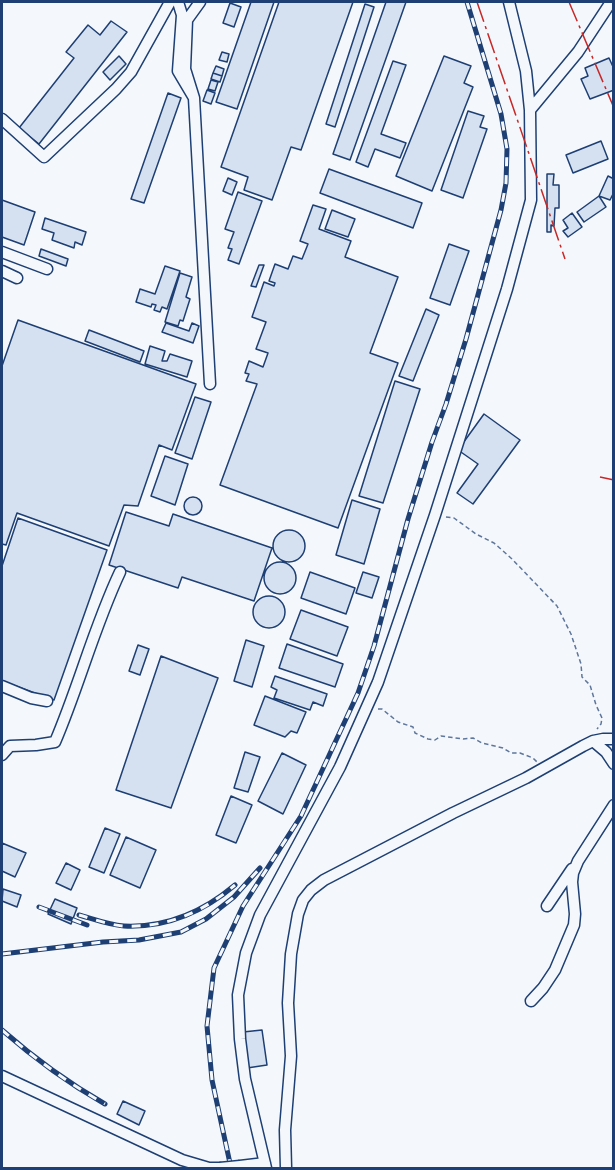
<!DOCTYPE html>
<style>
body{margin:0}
#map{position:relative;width:615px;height:1170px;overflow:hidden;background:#f4f7fb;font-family:"DejaVu Sans",sans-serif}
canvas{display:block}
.frame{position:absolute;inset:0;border:3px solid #1d3f73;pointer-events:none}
</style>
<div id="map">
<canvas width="615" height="1170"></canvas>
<div class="frame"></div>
</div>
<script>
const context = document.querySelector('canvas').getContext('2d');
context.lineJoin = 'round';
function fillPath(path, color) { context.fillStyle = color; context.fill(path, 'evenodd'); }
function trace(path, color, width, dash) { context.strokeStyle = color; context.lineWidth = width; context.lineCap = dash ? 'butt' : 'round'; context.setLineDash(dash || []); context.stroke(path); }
const building = new Path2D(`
 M251,2H274L237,109L216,102Z
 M279,2H353L301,150L291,147L272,200L244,190L248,177L221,167Z
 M386,2H406L350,160L333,154Z
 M230,3L241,7L234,27L223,23Z
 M365,4L374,7L335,127L326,124Z
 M111,21L127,32L39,144L19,128L74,58L66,52L88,25L100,35Z
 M222,52L229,54L227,62L219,60Z
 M119,56L126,64L110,80L103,72Z
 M444,56L471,66L464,83L473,87L432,191L396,176Z
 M609,58L614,69V90L590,99L581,79L588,76L585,68Z
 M393,61L406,65L381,134L406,143L400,158L375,149L368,167L356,162Z
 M216,66L224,69L222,76L213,73Z
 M213,73L222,76L220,82L211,79Z
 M211,80L218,82L215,91L208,89Z
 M207,90L215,93L211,104L203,101Z
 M168,93L181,98L144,203L131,199Z
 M468,111L484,116L480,127L487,129L463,198L441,190Z
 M601,141L608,159L573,173L566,155Z
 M329,169L422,203L413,228L320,193Z
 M547,174H554L553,185H559V208H555L554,226L551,225V232H547Z
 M608,176L614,179V192L610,200L599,196Z
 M228,178L237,182L232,195L223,191Z
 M238,192L262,201L239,264L228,260L232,249L228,248L234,232L225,229Z
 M599,196L606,207L584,222L577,212Z
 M2,200L35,212L24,245L2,237Z
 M313,205L326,209L319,229L351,241L345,257L398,277L370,353L398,363L338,528L220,485L257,384L246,381L249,374L245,373L249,361L263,367L268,353L256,349L266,322L252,317L264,282L274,286L275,283L269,281L275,264L288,269L293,256L302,259L308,244L300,241Z
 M332,210L355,219L348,237L325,229Z
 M572,213L582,227L568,237L563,231L568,228L563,220Z
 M45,218L86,232L82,245L75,242L74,248L52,240L54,233L42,229Z
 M449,244L469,251L450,305L430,298Z
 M41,249L68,259L66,266L39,256Z
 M259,265H264L256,287L251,286Z
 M165,266L180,271L167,309L162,307L160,312L154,310L156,305L152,304L151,307L136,302L140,289L155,294Z
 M180,273L192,277L186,297L190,299L183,321L180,320L178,326L165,322Z
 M426,309L439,315L413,381L399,376Z
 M18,320L196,384L172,450L159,445L138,506L124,505L109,546L17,513L6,545L2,544V366Z
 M166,323L189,331L192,323L199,326L193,343L162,332Z
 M89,330L144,351L140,362L85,341Z
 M150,346L165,351L162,361H167L170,354L192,361L187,377L145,364Z
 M395,381L420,389L383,503L359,496Z
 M195,397L211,402L192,459L175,453Z
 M484,414L520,440L473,504L457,493L478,464L458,450Z
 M165,456L188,464L175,505L151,496Z
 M184 506a9 9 0 1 1 18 0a9 9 0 1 1-18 0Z
 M352,500L380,509L364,564L336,555Z
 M126,512L169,526L173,514L272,548L254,601L182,577L178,588L109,565Z
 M18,518L107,550L54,700L2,681V566Z
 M273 546a16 16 0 1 1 32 0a16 16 0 1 1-32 0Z
 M264 578a16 16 0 1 1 32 0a16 16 0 1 1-32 0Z
 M310,572L355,588L346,614L301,598Z
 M363,572L379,577L372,598L356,593Z
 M253 612a16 16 0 1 1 32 0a16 16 0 1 1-32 0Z
 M301,610L348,627L337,656L290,639Z
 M246,640L264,646L252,687L234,681Z
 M287,644L343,664L335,687L279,668Z
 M138,645L149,649L140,675L129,671Z
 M161,656L218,678L171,808L116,790Z
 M275,676L327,694L323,706L313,702L310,710L274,698L277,690L271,687Z
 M265,696L306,712L297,733L291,731L285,737L254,725Z
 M245,752L260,757L248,792L234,788Z
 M282,753L306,765L283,814L258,801Z
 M231,796L252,805L236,843L216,835Z
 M105,828L120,834L104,873L89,867Z
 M126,837L156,850L140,888L110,875Z
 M2,843L26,853L15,877L2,871Z
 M66,863L80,870L71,890L56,883Z
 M3,889L21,895L17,907L2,901Z
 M55,899L77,908L71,924L48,914Z
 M262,1030L267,1065L247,1068L243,1032Z
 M123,1101L145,1111L139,1125L117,1114Z`);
fillPath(building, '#d5e0f0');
trace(building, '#1d3f73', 1.5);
const minor = new Path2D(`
 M178,2L182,15L178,71L194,98L185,69L187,20L200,2
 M194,98L210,384
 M530,110L578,52L611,2
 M2,119L44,157L116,89L131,72L170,2
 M2,252L47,269
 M2,271L17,278
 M2,686L31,698L47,701
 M593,741L606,752L614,764
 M2,755L10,746L36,745L55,742C79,686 94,627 120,572
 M547,906L572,869
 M531,1001L543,988L555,970L574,925L575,914L572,882L573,873L578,861L614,805
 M2,1076L182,1160L209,1168H220
 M240,1166L265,1163
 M266,1168L245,1079L240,1039L238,995L246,953L260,915L340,767L378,682L435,515L507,289L531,200L530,110L526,71L509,2
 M286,1168L285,1130L291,1056L288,1003L291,954L298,914L303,900L311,890L324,880L453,813L526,778L583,746L593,741L603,739H614`);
trace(minor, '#1d3f73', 13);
trace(new Path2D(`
 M446,517L454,518L476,534L494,543L512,559L557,606L571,634L581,664L582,677L590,685L596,705L602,718L601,724L597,729
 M378,709H382L398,722L413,727L415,733L428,739L435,740L441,736L463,739L473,738L482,743L503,748L511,753H520L533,758L537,762`), '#5e769c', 1.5, [4.5, 3]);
trace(minor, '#f4f7fb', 10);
const rail = new Path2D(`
 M39,907L87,925
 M79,915C93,919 109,925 124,926C167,928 203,912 235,885
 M2,954L103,942L139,940L181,932L206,919L234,897L260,868
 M2,1030C34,1058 68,1083 105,1104
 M231,1168L212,1080L207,1026L214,968L243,906L301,816L358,693L374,646L408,519L432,442L446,404L466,339L501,210L506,183L507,149L501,114L467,2`);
trace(rail, '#1d3f73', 5);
trace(rail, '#f4f7fb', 3, [9]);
const minorBridge = new Path2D(`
 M220,1168L240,1166`);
trace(minorBridge, '#1d3f73', 13, []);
trace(minorBridge, '#f4f7fb', 10);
trace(new Path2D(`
 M477,2L565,259
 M569,2L614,108
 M600,477L614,480`), '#c62828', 1.5, [21, 4.5, 3, 4.5]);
</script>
